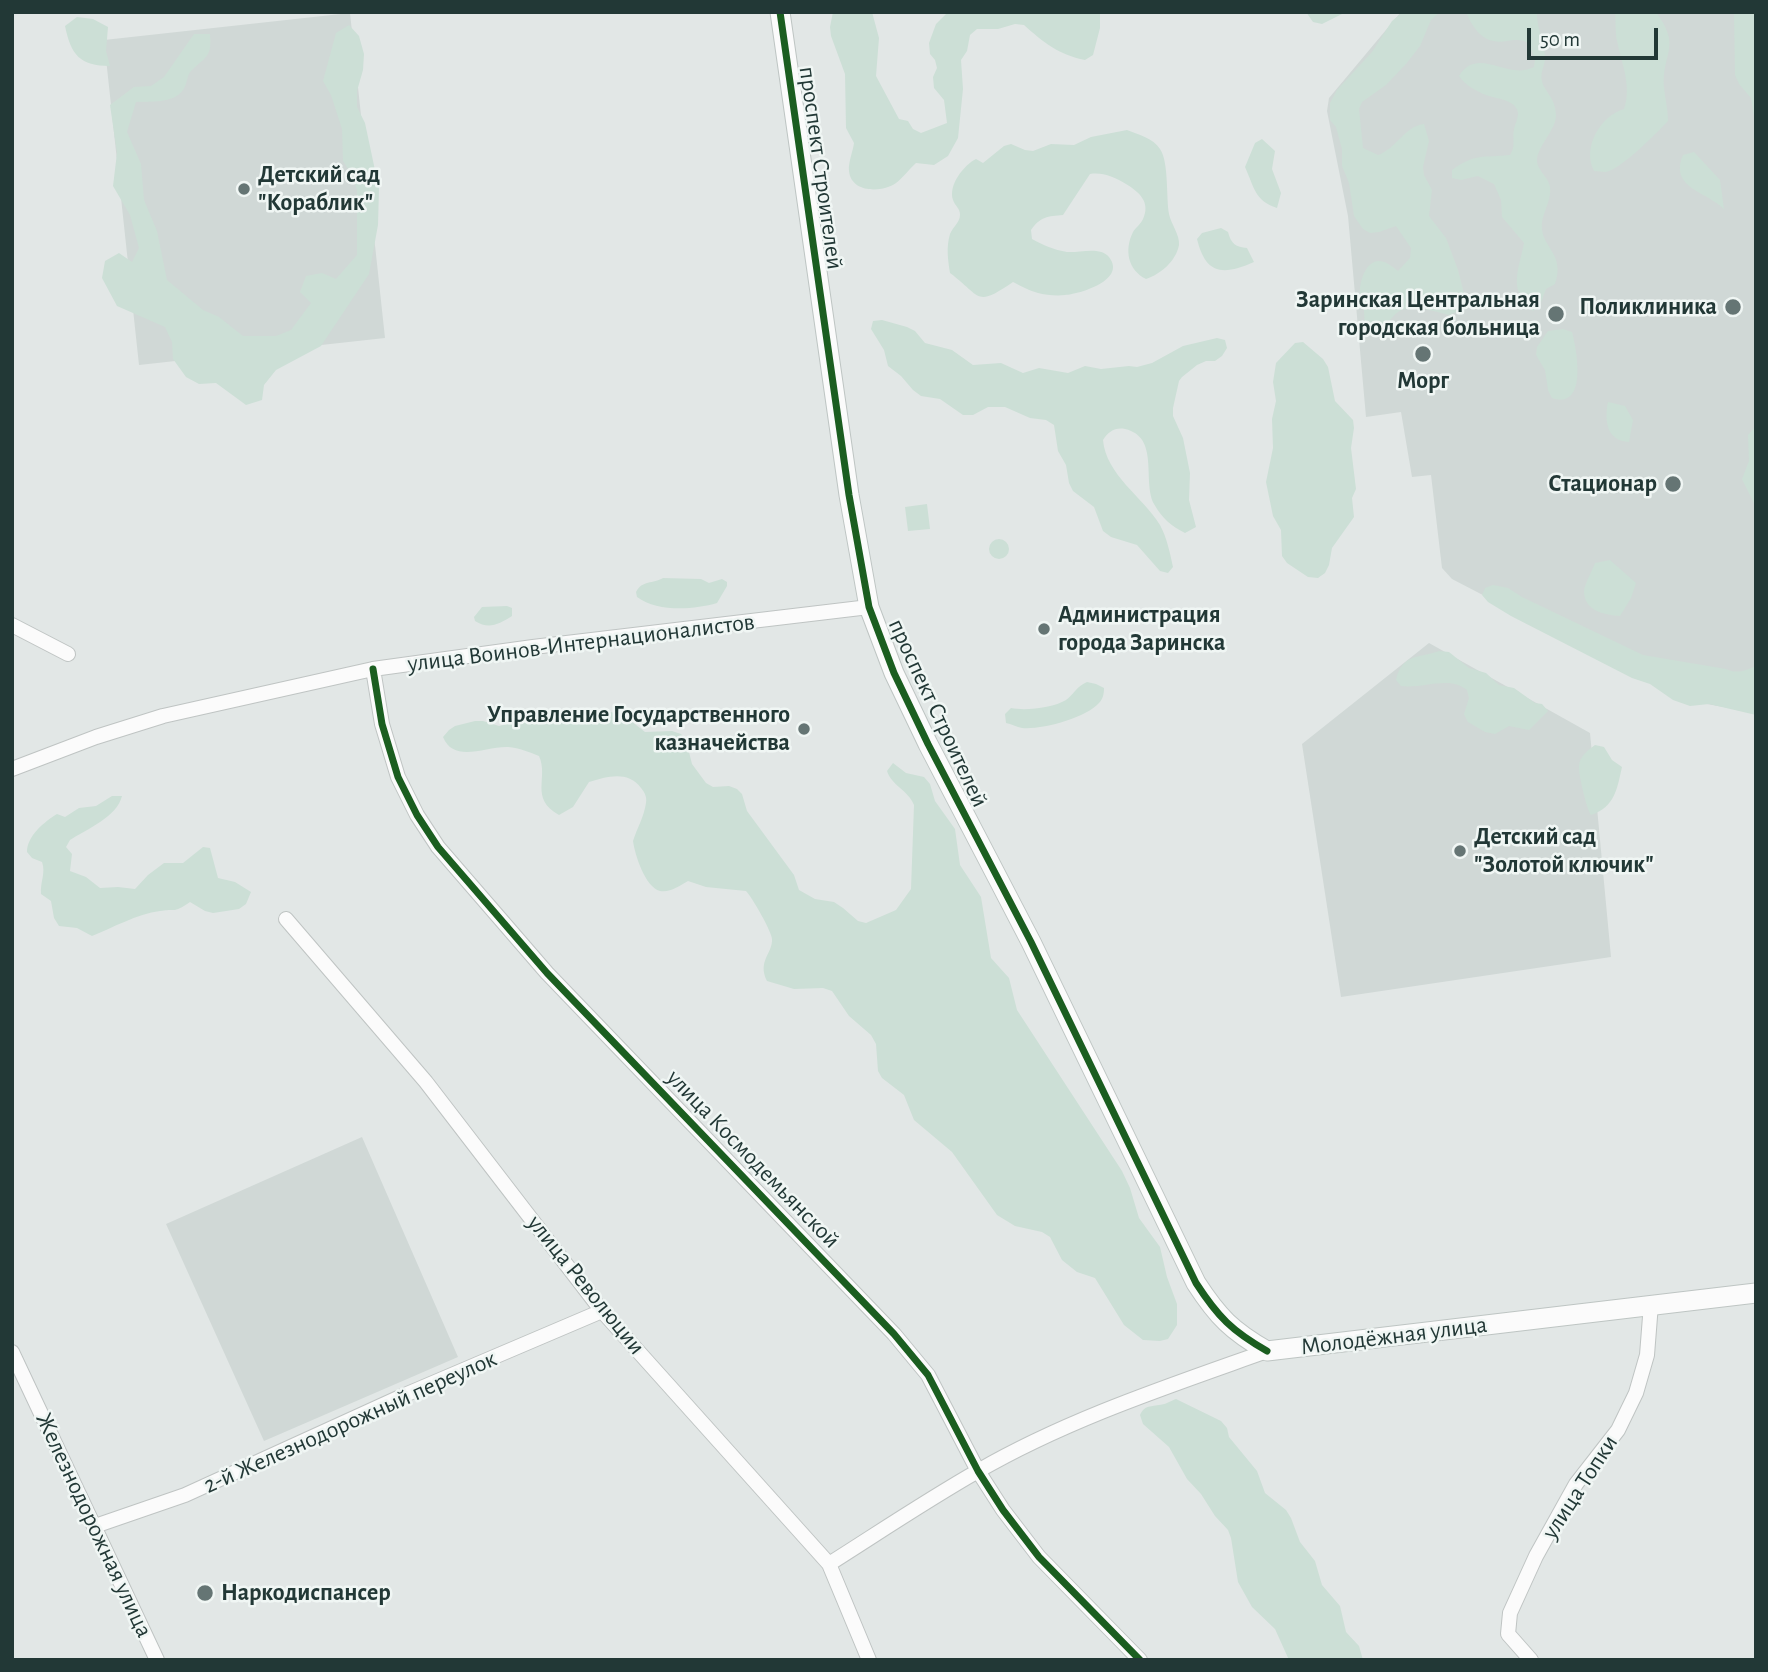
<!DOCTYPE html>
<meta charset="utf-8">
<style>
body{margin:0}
#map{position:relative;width:1768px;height:1672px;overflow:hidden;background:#e2e7e6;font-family:"Alegreya Sans",sans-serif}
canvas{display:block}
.frame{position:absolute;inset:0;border:14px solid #223836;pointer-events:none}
.scale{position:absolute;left:1527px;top:28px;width:131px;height:32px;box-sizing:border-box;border:4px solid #223836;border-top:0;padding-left:9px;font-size:21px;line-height:24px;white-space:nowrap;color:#223836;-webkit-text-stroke:5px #f0f6f4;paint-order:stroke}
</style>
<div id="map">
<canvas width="1768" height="1672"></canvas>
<div class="frame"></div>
<div class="scale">50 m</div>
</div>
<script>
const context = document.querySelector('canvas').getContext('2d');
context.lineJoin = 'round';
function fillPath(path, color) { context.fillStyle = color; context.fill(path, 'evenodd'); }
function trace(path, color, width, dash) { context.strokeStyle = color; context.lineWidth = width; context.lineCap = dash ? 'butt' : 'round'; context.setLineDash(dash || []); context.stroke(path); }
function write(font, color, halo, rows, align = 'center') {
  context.font = font + ' "Alegreya Sans",sans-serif'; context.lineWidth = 5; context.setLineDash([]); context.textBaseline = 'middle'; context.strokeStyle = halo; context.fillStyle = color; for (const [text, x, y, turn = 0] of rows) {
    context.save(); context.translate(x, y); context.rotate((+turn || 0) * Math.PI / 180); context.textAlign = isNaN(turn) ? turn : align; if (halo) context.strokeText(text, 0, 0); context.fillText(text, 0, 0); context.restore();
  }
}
fillPath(new Path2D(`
 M1401,12H1756V713L1685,700L1452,579L1442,568L1431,475L1412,477L1401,412L1366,417L1348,216L1327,111L1329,98Z
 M350,13L385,338L139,365L104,40Z
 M1429,643L1590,733L1611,957L1341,997L1302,744Z
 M362,1137L458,1357L264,1441L166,1224Z`), '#d0d8d6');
fillPath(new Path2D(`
 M833,12H872L879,38L876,76L899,119L908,121L913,129L921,133L947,123L944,100L934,88L933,77L937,68L935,60L930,54L929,43L936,24L948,12H1100V28L1093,55L1085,60C1059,55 1043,42 1024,25L1015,24L998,29H977L970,35L967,51L961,60L963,89L958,138L948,156L934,165L916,163C909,169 903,178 896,183C882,193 851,193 849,171C848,163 853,151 854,143L846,128L845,74L831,36L830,27Z
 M1306,12H1346L1322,24L1313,22Z
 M1403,12H1440L1431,20L1420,46L1406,64L1386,85L1362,102L1359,109L1363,148L1378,155C1396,149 1405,126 1424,124L1429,141L1423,167L1424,175L1432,190L1429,216L1446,238L1458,270L1464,294L1457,312L1449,315C1435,312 1412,303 1398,312C1392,316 1386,327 1378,333L1369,332C1363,325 1365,320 1364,311C1364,305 1360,299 1360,294C1359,281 1367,256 1384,262C1388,263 1394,268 1398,271L1410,258L1411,248L1396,226L1379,232L1370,233L1363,229L1354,216L1349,183L1342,166V149L1336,127L1330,120V103L1337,90L1372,52L1392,21Z
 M1466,12H1537C1536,29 1546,44 1545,60C1544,67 1540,73 1542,81C1545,93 1555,97 1556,115C1556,130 1539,144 1537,159C1536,170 1549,177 1550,187C1552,202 1540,215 1542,229C1544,249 1565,255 1555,284L1546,289L1540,305L1533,311C1507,290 1519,270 1524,243L1502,217L1501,200L1494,184L1478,176L1461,180L1452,178V170C1476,153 1482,158 1510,155C1516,146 1512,139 1514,129C1515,124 1518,119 1518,113C1516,99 1496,99 1486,95C1476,91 1465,85 1459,76C1478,45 1507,81 1534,67L1535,59L1528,43C1521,39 1516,40 1507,41C1485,45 1474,31 1466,12Z
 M1615,12H1656C1682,48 1662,52 1664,87C1665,98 1668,109 1668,121C1657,133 1621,169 1606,172C1602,172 1598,171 1594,171C1582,148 1600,116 1624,109C1632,87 1622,64 1617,41C1615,32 1616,22 1615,12Z
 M1734,12H1756V128L1751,98L1739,84L1735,75Z
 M77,17L93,19L108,27L106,51L110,66C80,66 71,55 65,26Z
 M349,25L359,36L364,54L363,70L357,91V107L365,123L379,189L378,225L369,274L321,346L276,370L264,385L262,400L246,405L216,383L199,384L186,377L173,359L172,342L165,327L117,306L102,278L105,261L119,253L132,262L139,248L130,215L113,186L117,153L110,105L134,87L151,86L164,77L194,34H210C212,56 207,56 192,70C186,75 188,84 183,90C173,104 150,101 136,102L127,132L141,164L144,200L157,231L167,280L203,310L219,317L243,336H276L291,330L311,303L300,292L306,276L322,273L336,279L357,255V190L352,175L343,161L342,129L331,95L323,81L336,33Z
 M1127,130C1139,135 1153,138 1160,149C1169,162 1166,197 1169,214C1171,224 1180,235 1179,245C1176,261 1161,274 1146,279C1128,270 1124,250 1133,232C1135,228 1141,224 1143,219C1151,202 1139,192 1126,184C1114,177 1103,172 1090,174L1063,215C1048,216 1040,217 1031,230L1032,239C1043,245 1054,250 1067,252C1079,253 1100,246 1109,257C1127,280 1080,294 1065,295C1057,296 1045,295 1038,293C1030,291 1021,286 1013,282C975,308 982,297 950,273C948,260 946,247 950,234C953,227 960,222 960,215C960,208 955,206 953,200C948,185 964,165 976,159L983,163L1004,146L1011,144L1025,150L1033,151L1051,144L1074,145L1091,137Z
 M1262,139L1275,151L1272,169L1281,193L1277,208C1255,201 1254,187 1245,167L1255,143Z
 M1694,152L1720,180L1724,209C1706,191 1669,188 1683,155Z
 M1221,228L1228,232C1231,244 1236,247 1247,248L1254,262C1224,275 1206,276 1197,239L1202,233Z
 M882,320L907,327L915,331L925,343L952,350L973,365L1001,363L1023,373L1039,368L1068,373L1085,366L1101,369L1129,366L1137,367L1152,363L1183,346L1217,338L1225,340L1227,348L1222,356L1215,361H1206L1197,365L1182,377L1179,381L1173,408V416L1183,438L1190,473L1189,500L1196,527L1185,533C1171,526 1162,518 1154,504C1142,481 1160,437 1125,429C1115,427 1108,432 1103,440C1106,475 1143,497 1160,525C1167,538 1170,553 1173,567L1168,573L1160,571L1137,545L1111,537L1103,531L1094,507L1073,491L1069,483L1066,465L1058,451L1054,425L1046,420L1030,418L1005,407H988L973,415H963L940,399L921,396L913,390L901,376L888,366L884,350L871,329L873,321Z
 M1563,329L1572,332C1577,350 1588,410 1552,398L1548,390L1545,370L1536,355L1537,347L1548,331Z
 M1303,342L1323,359L1328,367L1335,401L1353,420L1354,428L1351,448L1356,489L1352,498L1354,517L1332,548L1329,565L1325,573L1318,578L1308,577L1287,563L1282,556L1281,530L1273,516L1266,482L1273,448L1272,419L1276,401L1273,382L1276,363L1295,343Z
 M1608,402L1625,406L1633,420L1629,442C1607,441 1604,421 1608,402Z
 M1756,426V514L1754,503L1742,479L1749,461L1748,435Z
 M927,504L930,529L908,531L905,507Z
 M989 549a10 10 0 1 1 20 0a10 10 0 1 1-20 0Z
 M1610,560L1636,583L1631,598L1620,616C1605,615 1584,611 1584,591C1585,583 1592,571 1595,563Z
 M663,578L701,579L709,583L722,579L727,582V586L717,603C693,610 657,612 637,597L636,592C642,580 653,584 663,578Z
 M1493,585L1508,588L1522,597L1643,655L1726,669C1737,674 1744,671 1756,666V715L1709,704L1690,706L1673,700L1650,684L1632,678L1511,616L1488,602L1482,595L1485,588Z
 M507,606L512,608V616C499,624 489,630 475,621L474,617L482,607Z
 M1439,651L1449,652L1469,668L1486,673L1499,685L1514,688L1535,703L1542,704L1548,711L1529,730L1509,726L1495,734L1485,732L1468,722L1464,714L1469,698L1467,690C1449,675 1423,689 1401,686L1396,680C1402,653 1420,658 1439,651Z
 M1087,682L1096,684L1104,688C1104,694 1103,699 1099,703C1086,718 1041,730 1022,728C1017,727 1011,724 1006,723L1005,714L1011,708C1025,711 1053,708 1066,700C1074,694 1077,686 1087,682Z
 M611,712L626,717L645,732L672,731L681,734L686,740L692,764L706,783L713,787L729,786L737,789L742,794L747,811L794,875L799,890L815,899L834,902L843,908L858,921L866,923L896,910L911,889L914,805C908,790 892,786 887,771L893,763L906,773L924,777L930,784L935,801L955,829L960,865L981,897L991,958L1009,978L1017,1010L1122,1171L1130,1188L1139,1218L1160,1247L1167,1277L1177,1304V1325L1168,1339L1160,1341L1143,1340L1124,1325L1095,1278L1077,1272L1062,1260L1050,1237L1042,1232L1015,1226L997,1215L952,1152L914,1120L904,1095L882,1078L878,1071L876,1044L871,1035L849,1016L832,991L823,988L794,989L767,981C757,961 773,953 772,939C772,932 752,897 746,891L706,887L688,881C679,886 670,893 660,891C645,887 635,855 633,841C637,828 644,817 646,803C647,797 645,793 641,788C627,770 607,777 589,782L573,807L559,815C529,798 549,778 539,756C529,752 520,748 508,747C486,746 454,764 443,737L449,730L455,726L475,721H483L499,726L523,720L549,722Z
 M1595,745L1604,747L1612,760L1622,767C1617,789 1615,807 1591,815C1587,810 1578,773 1579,766C1579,757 1589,749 1595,745Z
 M112,796H122C117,817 87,829 70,840L66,847L72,854L70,871L86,877L100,888L118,887L135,889L148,875L164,863H183L203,847L210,848L218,878L235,882L251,892L246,904L239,909L213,913L205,911L190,902C172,914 178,908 160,911C137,914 112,928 92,936L77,928L59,926L54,918L51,901L41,894C40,882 46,873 42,862L32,858L27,852C27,836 44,822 57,814L65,817L79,808L96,806Z
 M1176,1399L1221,1421L1227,1428L1229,1437L1257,1471L1265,1493L1286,1510L1291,1518L1300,1542L1315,1561L1322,1585L1340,1606L1346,1632L1359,1646L1363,1660H1289L1275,1629L1252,1607L1238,1582L1231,1538L1228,1530L1215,1516L1201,1494L1187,1479L1169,1447L1143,1424L1140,1415C1145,1405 1149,1407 1159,1405C1164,1405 1171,1401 1176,1399Z`), '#ccdfd6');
const street = new Path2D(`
 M12,625L68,654
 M373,669L382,724L398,777L417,815L438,847L547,973L894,1334L928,1375L978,1471L1003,1510L1039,1557L1140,1660
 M12,769L96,737L163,716L373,669L533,647L869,607
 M286,919L426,1082L602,1311L829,1564L869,1660
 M12,1352L157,1660
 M95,1526L185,1495L400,1397L602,1311
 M829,1564C878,1533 927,1500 978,1471C1068,1419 1169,1386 1267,1351
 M1531,1660L1508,1634L1510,1613L1536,1556L1576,1484L1618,1430L1636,1393L1647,1355L1651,1304`);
const secondary = new Path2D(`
 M780,12L849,495L869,607L894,673L928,744L1031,942L1196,1283C1218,1317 1232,1331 1267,1351L1756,1293`);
trace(street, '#bfc4c3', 16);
trace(secondary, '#bec5c3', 21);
trace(street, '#fbfbfb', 14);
trace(secondary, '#fbfbfb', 19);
trace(new Path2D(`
 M780,12L849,495L869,607L894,673L928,744L1031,942L1196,1283C1218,1317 1232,1331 1267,1351
 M373,669L382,724L398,777L417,815L438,847L547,973L894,1334L928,1375L978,1471L1003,1510L1039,1557L1140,1660`), '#1b5e20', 7);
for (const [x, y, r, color] of [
 [244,189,7,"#657574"],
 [1733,307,9,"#657574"],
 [1556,314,9,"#657574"],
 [1423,354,9,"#657574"],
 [1673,484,9,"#657574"],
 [1044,629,7,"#657574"],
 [804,729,7,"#657574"],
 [1460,851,7,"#657574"],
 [205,1593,9,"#657574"]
]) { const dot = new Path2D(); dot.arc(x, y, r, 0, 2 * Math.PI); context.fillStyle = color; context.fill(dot); trace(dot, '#f0f6f4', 2.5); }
write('24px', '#223836', '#f0f6f4', [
 ["проспект Строителей",821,168,82],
 ["улица Воинов-Интернационалистов",581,643,-7],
 ["проспект Строителей",938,713,65],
 ["улица Космодемьянской",753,1159,46],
 ["улица Революции",586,1285,51],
 ["Молодёжная улица",1394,1336,-7],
 ["2-й Железнодорожный переулок",350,1422,-24],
 ["улица Топки",1580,1487,-57],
 ["Железнодорожная улица",94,1525,65]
]);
write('bold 24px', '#223836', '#f0f6f4', [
 ["Детский сад",258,175],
 ["\"Кораблик\"",258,203],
 ["Заринская Центральная",1540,300,"right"],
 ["городская больница",1540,328,"right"],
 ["Поликлиника",1717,307,"right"],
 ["Морг",1423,381,"center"],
 ["Стационар",1657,484,"right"],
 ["Администрация",1058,615],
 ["города Заринска",1058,643],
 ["Управление Государственного",790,715,"right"],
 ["казначейства",790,743,"right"],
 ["Детский сад",1474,837],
 ["\"Золотой ключик\"",1474,865],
 ["Наркодиспансер",221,1593]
], 'left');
</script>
